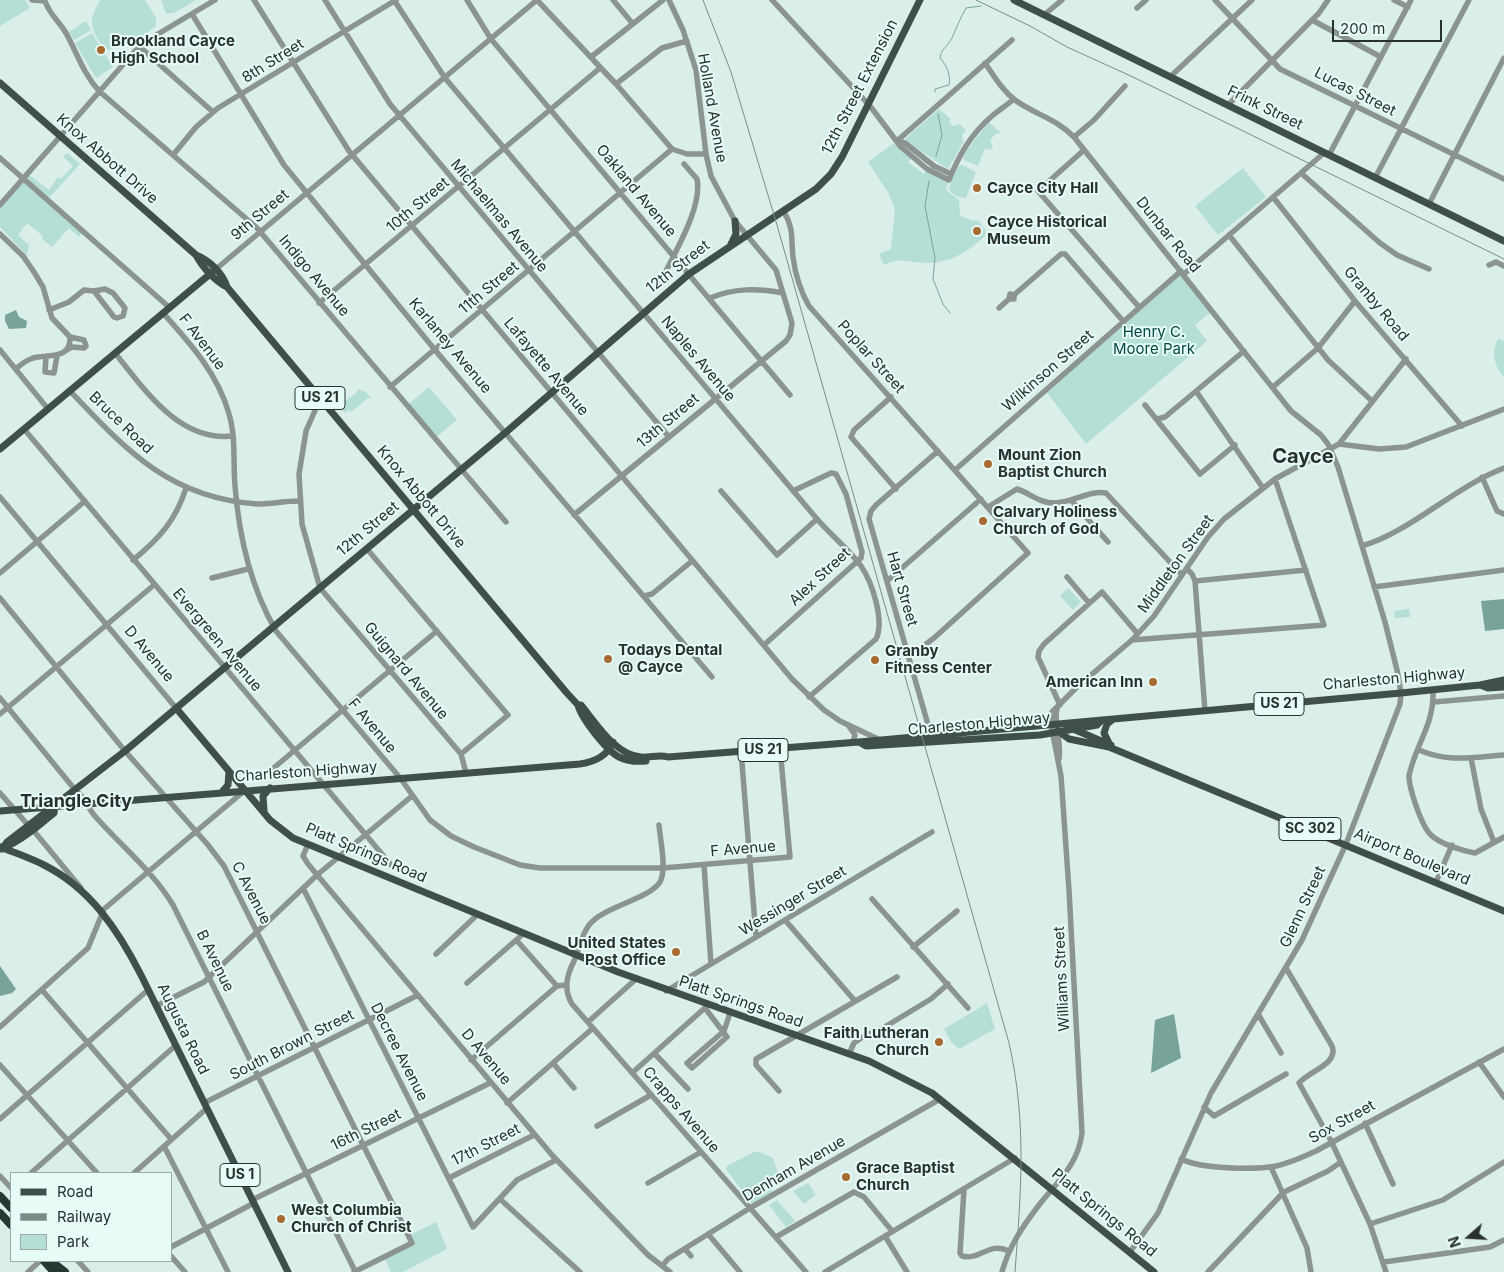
<!DOCTYPE html>
<style>
body{margin:0}
#map{position:relative;width:1504px;height:1272px;overflow:hidden;background:#daeeea;font-family:Inter,sans-serif}
canvas{display:block}
.legend{position:absolute;left:10px;top:1172px;width:162px;height:90px;box-sizing:border-box;background:#e7fcf7;border:1px solid #9baba7;margin:0;padding:6px 9px;list-style:none;font-size:15px;color:#29312f}
.legend li{display:flex;align-items:center;gap:10px;height:25px}
.legend b{width:25px;border:1px solid #9baba7}
.north{position:absolute;left:1444px;top:1212px;width:50px;height:50px;-webkit-text-stroke:4px #e7fcf7;paint-order:stroke;rotate:251deg;font-size:14px;font-weight:700;line-height:20px;text-align:center;color:#29312f}
.north::after{content:'';display:block;margin:auto;width:18px;height:22px;background:#29312f;clip-path:polygon(50% 0,100% 100%,50% 72%,0 100%)}
.scale{position:absolute;left:1332px;top:20px;width:110px;height:22px;box-sizing:border-box;border:2px solid #29312f;border-top:0;padding-left:6px;font-size:15px;line-height:18px;white-space:nowrap;color:#29312f;-webkit-text-stroke:4px #e7fcf7;paint-order:stroke}
</style>
<div id="map">
<canvas width="1504" height="1272"></canvas>
<ul class="legend">
<li><b style="height:6px;background:#414f4c"></b>Road</li>
<li><b style="height:6px;background:#7d8b88"></b>Railway</li>
<li><b style="height:14px;background:#b5dfd6"></b>Park</li>
</ul>
<div class="north">N</div>
<div class="scale">200 m</div>
</div>
<script>
const context = document.querySelector('canvas').getContext('2d');
context.lineJoin = 'round';
function fillPath(path, color) { context.fillStyle = color; context.fill(path, 'evenodd'); }
function trace(path, color, width, dash) { context.strokeStyle = color; context.lineWidth = width; context.lineCap = dash ? 'butt' : 'round'; context.setLineDash(dash || []); context.stroke(path); }
function write(font, color, halo, rows, align = 'center') {
  context.font = font + ' Inter,sans-serif'; context.lineWidth = 4; context.setLineDash([]); context.textBaseline = 'middle'; context.strokeStyle = halo; context.fillStyle = color; for (const [text, x, y, turn = 0] of rows) {
    context.save(); context.translate(x, y); context.rotate((+turn || 0) * Math.PI / 180); context.textAlign = isNaN(turn) ? turn : align; if (halo) context.strokeText(text, 0, 0); context.fillText(text, 0, 0); context.restore();
  }
}
fillPath(new Path2D(`
 M0,0H25L30,8L0,26Z
 M100,0H145L156,18V26L144,35L105,51C92,29 86,24 100,0Z
 M161,0H196L176,12L166,14Z
 M86,21L91,30L74,40L69,32Z
 M92,33L113,67L96,78L75,43Z
 M939,109L951,119L949,121L953,126L960,124L966,131L962,135L963,143L948,169L906,141V138Z
 M989,122L1001,133L995,134L990,141L993,146L991,150L985,148L978,166L964,160L963,155Z
 M894,143L911,159L908,162L924,174L927,169L949,180L946,190L959,200L960,215L973,221L978,220L986,231L985,236C963,256 945,266 914,262C899,260 898,259 884,265L879,254L891,249L895,210L889,194L868,162Z
 M67,153L80,164L49,198L83,232L79,237L69,228L52,247L41,238L43,236L27,223L18,235L29,245L27,256L0,227V205L28,174L49,190L58,177L61,179L73,166L63,157Z
 M962,165L976,172L966,198C959,198 950,194 949,188L958,166Z
 M1243,168L1266,197L1218,235L1195,206Z
 M1181,271L1212,311L1195,325L1207,341L1086,444L1045,390Z
 M1498,339L1504,341V377C1494,365 1491,353 1498,339Z
 M429,387L457,420L434,439L406,406Z
 M358,389L366,392L372,399L368,398L351,412L349,410L345,413L339,406L356,393Z
 M1068,588L1081,602L1073,610L1060,596Z
 M1409,609L1410,617L1395,618L1394,611Z
 M987,1003L995,1029L959,1049L951,1042L944,1029Z
 M754,1152H760L773,1158L779,1176L772,1192L752,1204L726,1169L727,1166Z
 M808,1183L816,1195L804,1204L793,1191Z
 M777,1200L795,1221L786,1227L769,1205Z
 M436,1222L447,1249L403,1272H391L384,1257L412,1244L408,1236Z`), '#b5dfd6');
fillPath(new Path2D(`
 M16,310L19,317L27,321L26,328L9,329L5,321V315Z
 M1504,599V629L1485,631L1481,601Z
 M0,966L16,989L12,993L0,996Z
 M1174,1014L1181,1058L1151,1073L1155,1020Z`), '#77a39a');
trace(new Path2D(`
 M935,92V89L949,85C951,75 947,66 940,58C941,49 948,46 952,38C957,27 960,18 966,8L981,6
 M936,156L942,135L938,114
 M929,181L925,206L935,258L933,279L943,304L950,313`), '#77a39a', 1);
trace(new Path2D(`
 M32,0L45,1C49,14 59,21 66,33C77,53 83,73 99,91L257,228L506,522
 M254,0L349,151L792,679L824,710L840,721L878,739
 M325,0L390,104L669,437
 M394,0L445,78L817,519C830,534 851,552 861,566C872,582 885,621 876,639L809,697
 M467,0L491,39L790,395
 M537,0L616,84L672,149L687,154H706
 M613,0L633,24
 M772,0L870,106L901,147L927,169L949,180C959,155 971,134 992,116C999,110 1007,105 1014,99
 M1215,0L1280,69L1504,179
 M1394,0L1408,7
 M1137,8L1146,0
 M192,14L284,165L435,350L712,677
 M1044,15L1062,0
 M1312,20L1381,57
 M140,47L213,112
 M591,57L663,0
 M985,63C994,76 1002,90 1015,100C1034,114 1057,119 1074,137L1291,411L1321,435L1328,444L1338,467L1385,622L1397,670L1401,693L1400,704L1346,844L1302,940L1211,1093L1158,1213L1130,1252
 M1170,77L1252,0
 M616,84L662,48L687,41
 M1228,105L1319,13L1328,0
 M1074,137L1094,120L1125,86
 M898,140L1012,40
 M898,140L905,143L934,166L951,174
 M1084,150L1038,191L1139,307
 M173,155L196,127L218,108L396,0
 M1329,155L1411,0
 M0,158L170,308
 M1301,173L1380,243L1397,255L1429,269
 M1375,178L1469,0
 M1273,197L1355,301L1462,426
 M1429,204L1504,58
 M0,205L135,51L158,34L215,0
 M784,212C794,228 791,240 793,257C795,273 801,292 809,306L1028,553L934,638L909,657
 M0,234L23,256L34,272L43,287L52,318L70,337C71,360 48,354 33,358C27,360 21,364 16,369
 M1229,235L1328,360L1372,401
 M1489,265L1496,262L1504,266
 M216,269L537,0
 M1184,274L1324,153
 M660,283C672,257 703,208 697,179L684,164
 M1014,295L1061,254H1065L1123,321
 M710,298C734,288 757,288 783,293
 M319,303L600,68
 M999,308L1009,299H1014V295L1010,294L1009,299
 M49,310L69,302L84,290L94,291L105,289L113,293L125,308L123,316L117,318L114,317L94,291
 M163,313C190,343 218,374 229,414C236,437 233,462 235,486C239,537 250,586 276,631L401,779L430,820L451,836L474,847L520,865L540,868H663L790,857L780,748
 M0,350L48,409
 M67,350L72,347L84,348L86,346L84,340L70,337
 M115,353C145,390 179,442 233,436
 M46,356L45,372L54,373L57,356
 M390,387L672,149
 M1273,387L1318,348L1355,301
 M1196,391L1263,488
 M71,392C127,451 170,498 257,504C271,504 285,501 299,501
 M891,397L854,430L851,437L896,489
 M322,401L317,406L306,431L299,474L302,524L320,588L461,754L466,773
 M1145,405L1200,474L1235,445
 M1157,419L1165,417L1244,351
 M24,429L392,866
 M1339,444L1379,449L1406,447L1504,409
 M955,470L1181,271
 M1482,477L1497,511L1504,514
 M721,491L777,555L817,519
 M0,497L176,708
 M1071,500L1108,542
 M988,507L1017,489C1030,493 1039,503 1054,503C1072,503 1089,490 1106,493L1182,575
 M574,515L786,341L790,335L792,323L776,270L735,221L711,176L706,154L696,70L683,30L669,0
 M1362,546C1412,531 1454,487 1504,468
 M367,549L508,715L461,754
 M133,560C159,539 176,520 186,488
 M1187,569L1192,574L1195,581L1205,711
 M0,573L85,501
 M1067,577L1089,603
 M212,578L248,569
 M887,581L981,499
 M1195,581L1306,570
 M1374,587L1504,570
 M644,596L652,594L692,561
 M0,598L125,751L208,845L224,866L412,1243L354,1272
 M1132,640L1324,625L1275,479
 M764,645L861,558L862,552L846,494L836,474L831,473L793,491
 M1433,690C1435,724 1415,745 1409,776C1409,789 1422,827 1431,835C1440,844 1463,851 1475,853L1504,837
 M0,698L76,791
 M1434,702L1504,696
 M1060,705L1038,657L1039,651L1044,644L1102,592L1137,633
 M1057,709C1053,726 1062,741 1059,759
 M0,714L154,585
 M848,725L855,735L853,742
 M931,735L869,519L871,511L876,505L938,451
 M1419,750C1449,763 1473,757 1504,755
 M741,751L756,936
 M1471,758L1481,809L1494,842
 M270,771L437,631
 M76,791C85,797 87,806 94,815C120,845 152,870 173,905L355,1271
 M0,793L28,825
 M659,825C660,838 667,870 660,882C648,900 604,906 589,925C581,936 579,949 574,961C567,975 563,989 572,1004L806,1272
 M33,830L81,888
 M308,844L303,856L308,864L552,1155L648,1255L670,1272
 M704,865L711,964
 M1436,882L1452,845
 M303,888L473,1227L517,1180L556,1160
 M872,899L968,1008
 M785,920L855,1001
 M519,943L557,986
 M913,947L957,911
 M436,954L478,914
 M1286,968L1332,1046C1339,1064 1309,1071 1299,1083L1331,1141L1370,1224L1386,1272
 M467,983L523,934
 M42,990L171,1139
 M666,991L932,832
 M156,1006L204,982L317,875L412,796
 M705,1008L727,1037L692,1068L687,1063L724,1031L730,1013
 M1258,1014L1281,1053
 M588,1022L636,979
 M0,1027L88,948L104,909L243,792
 M655,1054L688,1089
 M849,1054L854,1043L861,1038L883,1028L931,999L948,984
 M471,1060L557,986L566,985
 M1479,1062L1504,1097
 M553,1063L574,1088
 M0,1065L97,1173
 M632,1073L707,1006
 M779,1091L756,1065V1059L897,977
 M204,1103L418,995
 M507,1103L593,1028
 M1204,1107L1214,1116L1286,1074
 M0,1119L148,990
 M1365,1123L1393,1184
 M597,1126L651,1095
 M164,1146L228,1272
 M1181,1159C1201,1169 1254,1170 1276,1166C1290,1163 1303,1157 1316,1151L1504,1049
 M1271,1167L1307,1248L1311,1272
 M31,1173L175,1046
 M134,1173L206,1109
 M0,1176L11,1188
 M449,1178L534,1135
 M648,1183L701,1152
 M964,1189L960,1253L962,1256C980,1261 989,1241 1009,1251
 M1282,1193L1328,1171L1341,1162
 M500,1199L580,1272
 M252,1200L490,1083
 M1370,1224L1443,1200L1504,1162
 M708,1234L740,1272
 M885,1236L907,1272
 M776,1237L854,1192L864,1197L892,1231
 M171,1247L254,1203
 M685,1249L691,1256
 M171,1256L185,1272
 M78,1261L88,1272
 M1384,1262L1490,1247L1504,1240
 M663,1265L668,1259L750,1208L940,1099
 M28,1272L40,1261
 M825,1272L1015,1158
 M1002,1272C1009,1246 1023,1226 1039,1205C1058,1181 1078,1165 1082,1133L1069,890L1061,776L1051,725L1052,712L1077,687L1132,640L1154,616L1208,537L1224,519L1275,479L1339,444L1406,359
 M1208,1272L1282,1194`), '#8c9492', 5.5);
trace(new Path2D(`
 M1014,0L1504,241
 M0,83L196,255C202,267 215,281 227,287L566,692L578,705H581C596,723 615,755 641,757C650,758 659,754 668,757L859,742L1401,693L1480,685L1504,680
 M731,244L736,234L735,221
 M196,255C209,260 223,273 227,287
 M0,449L216,269
 M1480,685L1488,688L1504,687
 M578,705C581,718 606,750 619,757C627,761 636,762 646,761
 M176,708L270,820L293,838L618,972L869,1061L932,1093L1154,1272
 M1073,729L1111,745
 M1058,731L1069,739L1109,747L1504,911
 M859,742L866,746L1040,735L1097,725L1101,721
 M1109,743L1104,733L1107,724L1112,720
 M221,793L228,785L229,772
 M0,811L580,764C594,762 607,757 613,742
 M264,811L263,796L270,788
 M1,847C15,853 30,858 44,865C90,888 118,930 141,975L288,1272
 M3,848L7,842L125,751L505,433L689,274L816,189L831,174L842,157L920,0
 M2,849C22,840 37,827 54,813L55,807`), '#414f4c', 7);
trace(new Path2D(`
 M0,1196L11,1208
 M0,1213L11,1225
 M44,1261L54,1272
 M51,1261L65,1272`), '#273834', 8);
trace(new Path2D(`
 M703,0L731,72L777,225L1009,1043C1027,1122 1021,1192 1015,1272
 M976,0L1030,26L1067,47L1133,77L1504,259`), '#7d8b88', 1);
for (const [x, y, r, color] of [
 [101,50,5,"#a96a31"],
 [977,188,5,"#a96a31"],
 [977,231,5,"#a96a31"],
 [988,464,5,"#a96a31"],
 [983,521,5,"#a96a31"],
 [608,659,5,"#a96a31"],
 [875,660,5,"#a96a31"],
 [1153,682,5,"#a96a31"],
 [676,952,5,"#a96a31"],
 [939,1042,5,"#a96a31"],
 [846,1177,5,"#a96a31"],
 [281,1219,5,"#a96a31"]
]) { const dot = new Path2D(); dot.arc(x, y, r, 0, 2 * Math.PI); context.fillStyle = color; context.fill(dot); trace(dot, '#e7fcf7', 2); }
for (const [x, y, w] of [
 [320,398,50],
 [1279,704,50],
 [763,750,50],
 [1310,829,62],
 [240,1175,40]
]) { const box = new Path2D(); box.roundRect(x - w / 2, y - 11.5, w, 23, 4); context.fillStyle = '#e7fcf7'; context.fill(box); trace(box, '#29312f', 1); }
write('bold 14px', '#29312f', null, [
 ["US 21",320,398],
 ["US 21",1279,704],
 ["US 21",763,750],
 ["SC 302",1310,829],
 ["US 1",240,1175]
]);
write('bold 15px', '#29312f', '#e7fcf7', [
 ["Brookland Cayce",111,41],
 ["High School",111,58],
 ["Cayce City Hall",987,188],
 ["Cayce Historical",987,222],
 ["Museum",987,239],
 ["Mount Zion",998,455],
 ["Baptist Church",998,472],
 ["Calvary Holiness",993,512],
 ["Church of God",993,529],
 ["Todays Dental",618,650],
 ["@ Cayce",618,667],
 ["Granby",885,651],
 ["Fitness Center",885,668],
 ["American Inn",1143,682,"right"],
 ["United States",666,943,"right"],
 ["Post Office",666,960,"right"],
 ["Faith Lutheran",929,1033,"right"],
 ["Church",929,1050,"right"],
 ["Grace Baptist",856,1168],
 ["Church",856,1185],
 ["West Columbia",291,1210],
 ["Church of Christ",291,1227]
], 'left');
write('15px', '#29312f', '#e7fcf7', [
 ["8th Street",273,61,-32],
 ["12th Street Extension",860,87,-63],
 ["Lucas Street",1355,92,27],
 ["Holland Avenue",712,108,80],
 ["Frink Street",1265,108,26],
 ["Knox Abbott Drive",107,159,41],
 ["Oakland Avenue",636,191,50],
 ["10th Street",418,205,-40],
 ["9th Street",260,215,-40],
 ["Michaelmas Avenue",499,216,50],
 ["Dunbar Road",1168,235,51],
 ["12th Street",678,267,-38],
 ["Indigo Avenue",314,276,50],
 ["11th Street",489,288,-40],
 ["Granby Road",1376,304,50],
 ["F Avenue",202,342,53],
 ["Karlaney Avenue",450,346,50],
 ["Poplar Street",871,357,48],
 ["Naples Avenue",698,359,50],
 ["Lafayette Avenue",546,367,50],
 ["Wilkinson Street",1048,371,-41],
 ["13th Street",668,421,-40],
 ["Bruce Road",121,423,44],
 ["Knox Abbott Drive",421,497,50],
 ["12th Street",368,529,-40],
 ["Middleton Street",1176,564,-54],
 ["Alex Street",820,577,-43],
 ["Hart Street",902,589,74],
 ["Evergreen Avenue",217,640,50],
 ["D Avenue",149,654,50],
 ["Guignard Avenue",406,671,50],
 ["Charleston Highway",1394,679,-5],
 ["Charleston Highway",979,724,-5],
 ["F Avenue",372,726,50],
 ["Charleston Highway",306,772,-4],
 ["F Avenue",743,849,-5],
 ["Platt Springs Road",366,853,23],
 ["Airport Boulevard",1412,857,23],
 ["C Avenue",251,893,63],
 ["Wessinger Street",793,901,-31],
 ["Glenn Street",1303,907,-65],
 ["B Avenue",215,961,64],
 ["Williams Street",1062,979,-93],
 ["Platt Springs Road",741,1002,19],
 ["Augusta Road",183,1029,64],
 ["South Brown Street",292,1045,-27],
 ["Decree Avenue",399,1052,63],
 ["D Avenue",486,1057,50],
 ["Crapps Avenue",681,1110,49],
 ["Sox Street",1342,1122,-29],
 ["16th Street",366,1130,-26],
 ["17th Street",486,1145,-27],
 ["Denham Avenue",794,1169,-30],
 ["Platt Springs Road",1104,1213,39]
]);
write('15px', '#044940', '#e7fcf7', [
 ["Henry C.",1154,332],
 ["Moore Park",1154,349]
]);
write('bold 18px', '#29312f', '#e7fcf7', [
 ["Triangle City",76,802]
]);
write('bold 20px', '#29312f', '#e7fcf7', [
 ["Cayce",1303,457]
]);
</script>
